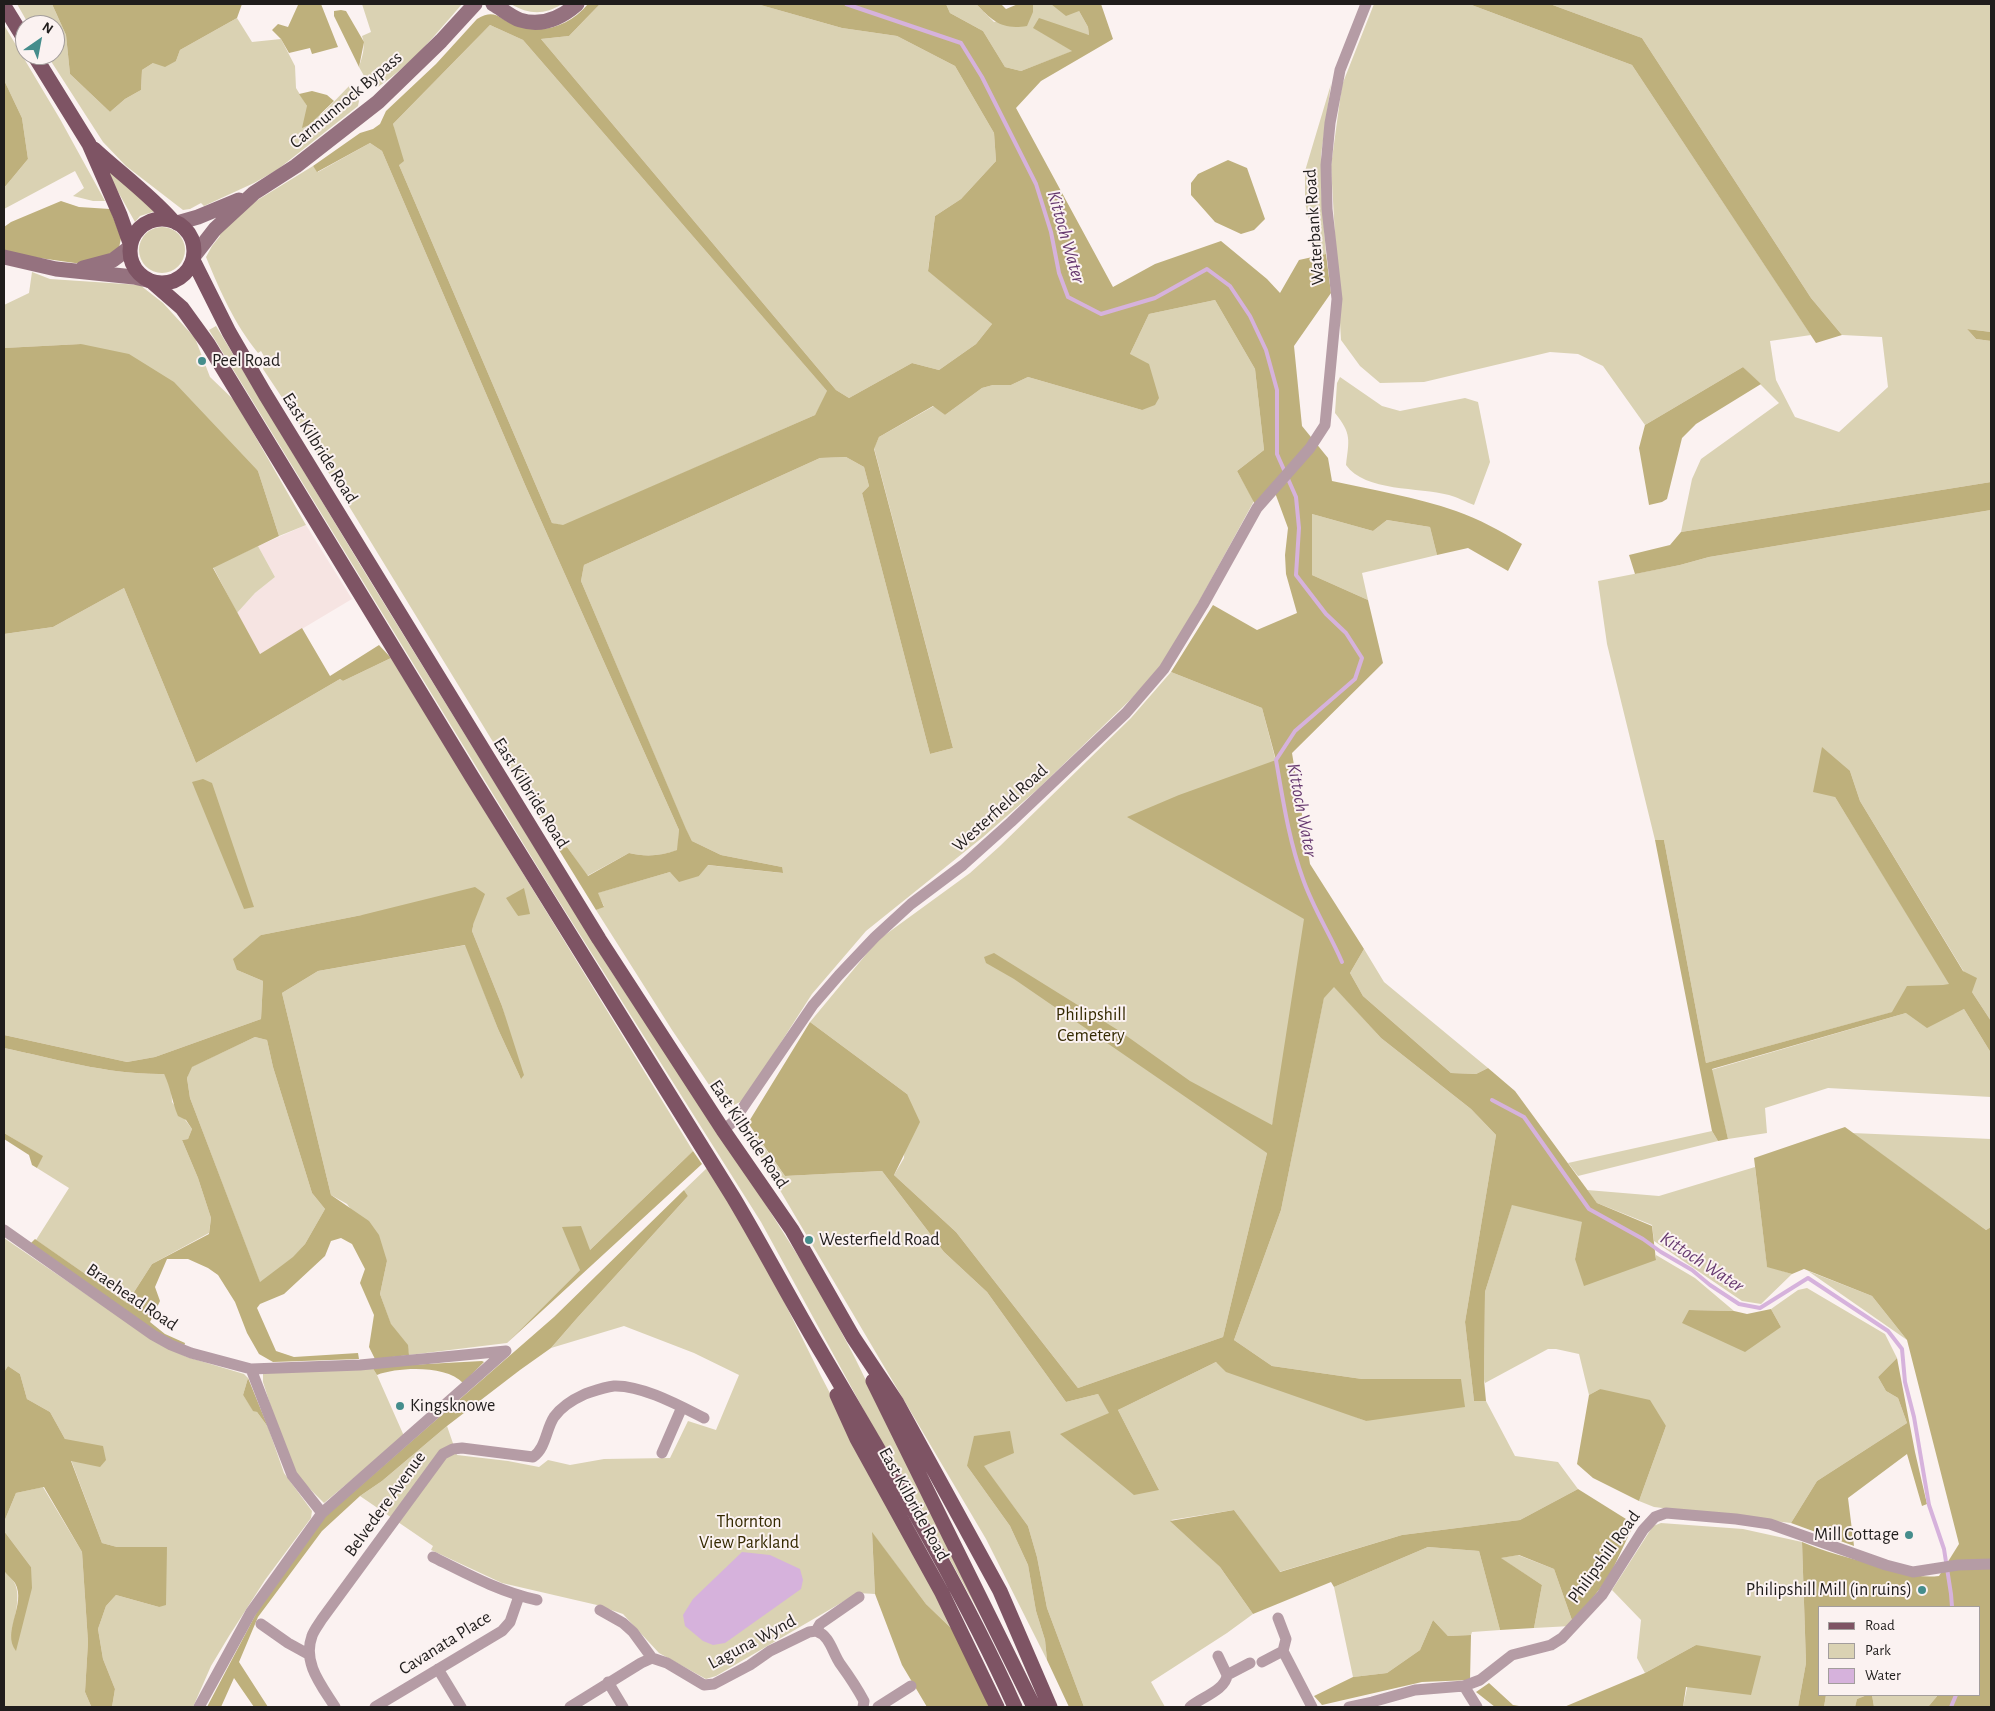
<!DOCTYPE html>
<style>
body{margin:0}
#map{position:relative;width:1995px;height:1711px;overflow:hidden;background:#fbf2f1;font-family:"Alegreya Sans",sans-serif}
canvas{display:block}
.frame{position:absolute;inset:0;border:5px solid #201d1c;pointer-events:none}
.legend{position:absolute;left:1818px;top:1606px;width:162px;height:90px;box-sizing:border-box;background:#fbf2f1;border:1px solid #a39d9c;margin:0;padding:6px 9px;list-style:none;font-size:15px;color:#201d1c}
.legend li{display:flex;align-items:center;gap:10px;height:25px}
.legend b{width:25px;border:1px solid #a39d9c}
.north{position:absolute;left:15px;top:15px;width:50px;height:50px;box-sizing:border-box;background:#fbf2f1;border:1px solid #a39d9c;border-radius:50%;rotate:33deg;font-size:14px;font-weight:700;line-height:20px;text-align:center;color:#201d1c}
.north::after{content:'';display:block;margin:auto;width:18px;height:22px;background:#458d8c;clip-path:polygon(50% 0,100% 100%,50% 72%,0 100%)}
</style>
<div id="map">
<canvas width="1995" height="1711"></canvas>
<div class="frame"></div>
<ul class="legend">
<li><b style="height:6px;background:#7e5464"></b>Road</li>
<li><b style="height:14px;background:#dad2b3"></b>Park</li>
<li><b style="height:14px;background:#d6b2dc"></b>Water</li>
</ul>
<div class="north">N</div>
</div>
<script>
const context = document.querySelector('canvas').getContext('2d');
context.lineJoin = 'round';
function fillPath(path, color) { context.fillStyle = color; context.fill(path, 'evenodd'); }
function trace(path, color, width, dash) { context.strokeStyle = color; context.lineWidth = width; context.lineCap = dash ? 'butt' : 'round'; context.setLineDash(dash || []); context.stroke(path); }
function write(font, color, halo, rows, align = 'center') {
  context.font = font + ' "Alegreya Sans",sans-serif'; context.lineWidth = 4; context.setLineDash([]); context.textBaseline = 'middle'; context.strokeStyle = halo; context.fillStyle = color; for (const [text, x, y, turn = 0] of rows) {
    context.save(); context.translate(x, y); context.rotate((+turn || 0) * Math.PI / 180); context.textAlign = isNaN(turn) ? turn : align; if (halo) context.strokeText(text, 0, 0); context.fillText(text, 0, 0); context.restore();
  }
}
fillPath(new Path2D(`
 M306,525L352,599L260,654L237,613L255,593L275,577L258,546Z`), '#f6e4e2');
fillPath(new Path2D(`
 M17,4H52L66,35L70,74L110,112L125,99L141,90L142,70L153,63L176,61L180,50L237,18L252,42L281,39L295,66L296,88L307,106L321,115L351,84L359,101L358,106L277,170L254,183L204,206L201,203L190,209L183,210L126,166L103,142L47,55H55V25H29Z
 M362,4H462C437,33 411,65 378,87L368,83L359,67C362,57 366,47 362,36L371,32Z
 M511,4H562C545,15 529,15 511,4Z
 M600,4H757L842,28L897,36L955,66L994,133L996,161L961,199L935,216L928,270L992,324L976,344L939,370L912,363L849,398L836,390L541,39L569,36Z
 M946,4H976L994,22L1033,12V4H1051L1079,11L1088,27L1089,35L1034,28L1073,51L1021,71L1005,67L983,31L950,13Z
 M1374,4H1469L1632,65L1811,335L1770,341L1776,380L1795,417L1839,432L1888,387L1882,337L1842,335L1811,298L1642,38L1550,4H1991V332L1967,329L1976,339L1991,341V482L1681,532L1692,479L1701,459L1779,403L1743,367L1645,425L1603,366L1578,354L1550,352L1424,382L1380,383L1360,366L1341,340L1331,166L1342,85Z
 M4,25L60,119L105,201H93L73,196L84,188L75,171L4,209V188L28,159L22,118L4,80Z
 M490,25L523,40L828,392L815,415L563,526L552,523L399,165L393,124Z
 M1331,84L1321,155V187L1326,254L1318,256L1305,203V171Z
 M370,143L382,151L526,487L679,830L678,850C662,856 645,857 629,853L587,876L567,847L559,850L289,408L263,369L265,358L261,351L258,353C234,323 221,293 206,257L212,246L220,236L218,231L256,201L313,166L318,172Z
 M103,165L156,211L140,216L135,222Z
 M139 250a23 23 0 1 1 46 0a23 23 0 1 1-46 0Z
 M32,272L50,279L140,285L163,303L195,338L210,377L235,401L306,525L279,536L258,471L81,344L4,348V305L29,293Z
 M1215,300L1255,369L1264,450L1237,471L1254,501L1172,651L1161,667L1129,701L1039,788L983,837L866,931L812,994L744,1100L730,1107H724L672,1030L596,910L604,906L597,893L670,872L699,876L707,865L782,873V867L721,855L692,841L686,830L581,581L584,565L820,458L846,457L864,467L869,486L862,493L930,754L953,748L874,448L879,437L934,406L945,415L982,388L993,385H1011L1028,377L1142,410L1130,354L1149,314Z
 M216,326L364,571L609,968L759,1194L817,1286L855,1358L982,1618L921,1507L872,1425L761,1222L548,884L209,330Z
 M1340,377L1382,406L1400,411L1465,398L1478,402L1490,462L1474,505C1466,502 1457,497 1449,495C1419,487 1365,492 1346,465C1349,440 1352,434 1335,413L1337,383Z
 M1991,510V1021L1972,992L1964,972L1860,801L1850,771L1835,797L1950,984L1893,1012L1706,1063L1664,840H1655L1607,644L1598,581L1680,565L1709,557Z
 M1312,514L1373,531L1387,520L1430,527L1437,555L1362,573L1368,600L1312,575Z
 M258,546L275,577L255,593L237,613L213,567Z
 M124,588L196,763L340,679L343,681L391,658L693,1151L590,1250L580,1270L507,1343L409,1355L407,1345L391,1325L380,1294L387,1261L347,1204L331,1195L282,993L318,971L466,945L498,1029L521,1079L502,1006L472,931L474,922L362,915L261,935L237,970L263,981L261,1019L155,1057L127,1062L4,1035V634L53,627ZM524,889L518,916L509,897Z
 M1171,672L1262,708L1313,903L1267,1153L1223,1337L1078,1388L956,1232L894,1175L904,1158L907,1094L810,1022L878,940L970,873L1000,846L1131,718Z
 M1364,949L1384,982L1488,1068L1476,1074L1451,1073L1363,996L1350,973Z
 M1334,986L1381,1038L1471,1109L1496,1135L1465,1322L1474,1401H1486L1515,1456L1558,1462L1578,1489L1520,1520L1402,1535L1279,1572L1234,1510L1171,1520L1220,1567L1253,1614L1227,1633L1151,1682L1165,1707H1084L1047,1608L1037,1557L1028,1526L983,1466H967L1010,1526L1028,1565L1036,1611L1045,1640L1047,1660L986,1539L755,1148L753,1142L755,1134L785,1176L882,1171L944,1252L987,1292L1066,1402L1098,1394L1159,1490L1118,1410L1216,1362L1366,1421L1460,1379H1362L1272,1366L1234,1340L1281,1210L1324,997Z
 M1964,1009L1991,1053V1097L1828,1088L1765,1108L1767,1133L1728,1139L1711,1070L1906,1013L1954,1014Z
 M255,1037L267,1040L273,1067L312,1193L325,1209L305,1244L293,1258L260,1283L190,1098L187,1078L191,1067Z
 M4,1048C56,1059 110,1075 164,1074L171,1086L172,1102L192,1129L188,1139L182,1140L198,1178L211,1218L209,1233L152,1264L127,1303L36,1240L69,1188L37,1168L42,1156L4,1133Z
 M1712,1131L1718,1141L1578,1176L1568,1163Z
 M1852,1133L1991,1139V1227L1986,1230Z
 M1755,1167L1767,1266L1792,1274L1761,1304L1742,1301L1654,1241L1652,1225L1597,1203L1587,1190L1659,1196Z
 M707,1168L757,1247L821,1376L954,1631L926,1604L872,1533L875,1594L858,1593L716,1676L706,1679L659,1653L623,1614L597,1605L502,1583L431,1550L433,1546L360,1496L382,1481L447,1426L457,1455L508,1461L539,1467L548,1460L570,1465L604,1459L670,1458L688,1421L716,1430L739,1375L694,1353L624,1326L551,1348L578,1317L688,1196L684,1190Z
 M1512,1204L1583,1222L1575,1259L1656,1260V1255L1695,1278L1734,1311L1689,1310L1781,1327L1771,1309L1798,1290L1807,1288L1885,1334L1897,1358L1878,1377L1886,1391L1898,1398L1907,1423L1817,1481L1791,1523L1654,1507L1639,1501L1666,1426L1600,1389L1589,1395L1579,1354L1556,1349H1548L1485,1383L1484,1380L1485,1292Z
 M4,1238L159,1344L187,1357L244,1374L248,1378L243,1395L253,1410L257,1412L268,1427L284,1473L312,1511L311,1518L265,1580L229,1636L211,1666L193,1707H112L115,1689L103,1659L98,1629L106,1606L116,1595L159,1607L167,1547H117L102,1543L71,1460L65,1439L50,1412L27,1399L20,1374L8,1366L4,1372Z
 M1808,1271L1872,1296L1907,1340Z
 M372,1367L377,1375L404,1436L324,1503L297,1476L283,1445L263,1382V1373Z
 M43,1487L82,1552L88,1642L85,1692L91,1706L106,1707H4V1571C7,1575 13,1579 15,1584C21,1596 14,1623 10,1636L31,1567L4,1531V1522L16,1493Z
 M1661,1523L1743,1529L1802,1542L1806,1663L1798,1707H1683L1696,1645L1645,1673L1637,1658L1641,1620L1612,1590L1653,1526Z
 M1428,1547L1479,1551L1500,1630L1472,1632L1471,1635L1448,1636L1433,1620L1420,1650L1387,1673L1353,1677L1334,1587Z
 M1518,1555L1554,1569L1573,1623L1571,1626L1534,1628L1542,1585L1500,1558Z
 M1826,1695H1867L1857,1699L1855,1707H1824Z
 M1872,1695H1938L1928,1707H1874Z`), '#dad2b3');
fillPath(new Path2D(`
 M52,4H242L237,18L180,50L176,61L165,67L153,63L142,70L141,90L125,99L110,112L70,74L66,35Z
 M297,4H321L338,47L312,54L310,48L289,53L281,39L272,30L278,24L288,27L298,5Z
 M588,4H600L569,36L541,39L836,390L849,398L912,363L939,370L976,344L992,324L928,271L935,216L961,199L996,161L994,133L955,66L897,36L842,28L757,4H946L950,13L983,31L1005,67L1021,71L1072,51L1033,28L1039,18L1089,35L1088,27L1079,11L1066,16L1051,4H1101L1113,39L1041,81L1016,108L1113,287L1155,264L1221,241L1267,279L1280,293L1299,260L1326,254L1331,293L1294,346L1302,426L1328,458L1332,481C1373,490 1416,497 1456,511C1479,519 1501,531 1522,544L1508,571L1468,548L1437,555L1430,527L1387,520L1373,531L1312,514V575L1368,600L1383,663L1292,753L1310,864L1364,949L1350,973L1363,996L1451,1073L1476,1074L1488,1068L1515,1091L1597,1203L1652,1226L1656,1260L1584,1286L1575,1259L1582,1222L1512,1205L1485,1292L1484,1380L1486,1401H1474L1465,1322L1496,1135L1471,1109L1381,1038L1334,987L1324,998L1281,1210L1234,1340L1272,1366L1362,1379H1461L1465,1407L1366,1421L1226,1372L1216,1362L1118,1410L1159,1490L1134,1495L1060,1434L1109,1413L1098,1394L1066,1402L987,1292L944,1252L882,1171L785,1176L748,1123L810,1022L907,1094L920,1122L894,1175L956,1232L1078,1388L1223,1337L1267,1153L1014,979L986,963L984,957L994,953L1121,1032L1190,1081L1272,1125L1304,919L1127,817L1179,795L1276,760L1262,708L1171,672L1213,605L1257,630L1297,613L1286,574L1285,555L1288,528L1274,490L1257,508L1237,471L1264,450L1255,369L1215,300L1149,314L1130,354L1149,364L1159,398L1155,405L1142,410L1028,377L1011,385H993L982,388L945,415L933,406L879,437L874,449L953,748L930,754L862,493L869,486L864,467L846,457L820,458L584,565L581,581L686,829L692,841L721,855L782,867L783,873L708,865L699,876L679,882L670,872L598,893L604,907L596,910L559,850L567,847L588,876L629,853C645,857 662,856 677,850L679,830L526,487L382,151L370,143L317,172L313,166L360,133L373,129L380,124L386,111L436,64L477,19C496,8 498,19 515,25C544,35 569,26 588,4ZM490,25L523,40L827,391L815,415L563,525L552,523L399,165L404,161L393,124Z
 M976,4H1001L1006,9L1018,4H1033V12L1027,26C1001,30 993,21 976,4Z
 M1469,4H1550L1642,38L1811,298L1842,335L1816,343L1632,65Z
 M341,10L346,11L364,42L359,67L334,16V11Z
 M4,80L22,118L28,159L4,188Z
 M312,91L327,95L334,101L309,125L302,128L307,106L299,94Z
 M1228,160L1247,168L1265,219L1254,230L1241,234L1215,222L1191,195V183L1198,174Z
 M61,201L79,207L110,209L121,238L119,248L109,254L82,264L25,256L4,251V227L11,222Z
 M1967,329L1991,332V341L1976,339Z
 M81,344L129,354L174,382L258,471L279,536L213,568L260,654L302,628L330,676L379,645L391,658L343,681L340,679L196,763L124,588L53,627L4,634V348Z
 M1743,367L1761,384L1696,424L1682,438L1667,499L1662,502L1649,505L1639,448L1645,425Z
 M1991,482V510L1709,557L1680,565L1635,574L1629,555L1670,545L1681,532Z
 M1822,747L1850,771L1860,801L1963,971L1977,978L1972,992L1991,1021V1053L1964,1009L1927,1028L1906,1013L1712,1069L1728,1139L1718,1141L1712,1131L1655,840H1664L1706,1063L1892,1012L1907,986L1943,985L1949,984L1835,797L1813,792Z
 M203,779L212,783L254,907L244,909L192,782Z
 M475,887L485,894L474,922L472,931L502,1006L524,1075L521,1079L498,1029L465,945L318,971L282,993L331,1195L369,1221L379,1235L387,1261L380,1294L391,1324L408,1345L409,1355L375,1359L369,1347L374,1315L360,1283L365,1269L352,1244L341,1238L331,1241L325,1256L284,1294L260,1304L257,1308L276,1351L294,1357L358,1353L359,1359L273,1362L259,1354L247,1333L235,1302L218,1275L208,1268L188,1259H167L155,1287L160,1301L150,1322L165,1334L185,1343L184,1347L165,1338L31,1243L35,1239L127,1303L152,1264L209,1234L211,1218L198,1178L182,1140L188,1139L192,1129L186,1120L178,1116C172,1102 171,1088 164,1074C110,1075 56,1059 4,1048V1035L127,1062L155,1057L261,1019L263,981L237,970L233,959L261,935L362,915ZM255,1037L267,1040L273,1067L312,1193L325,1209L305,1244L293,1257L260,1282L190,1098L187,1078L192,1067Z
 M524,888L530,914L518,916L506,898Z
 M1845,1127L1986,1230L1991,1227V1707H1928L1938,1695H1979V1607H1819V1695H1826L1824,1707H1798L1806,1663L1802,1542C1825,1552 1849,1558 1873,1564C1894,1570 1916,1579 1939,1576L1959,1544L1907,1340L1872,1296L1804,1269L1792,1274L1767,1267L1754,1158Z
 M4,1133L43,1156L37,1168L32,1165L29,1155L4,1139Z
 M693,1151L702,1164L507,1343L580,1270L562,1227L581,1226L590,1250Z
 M684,1190L688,1196L578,1317L551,1348L520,1370L447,1426L382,1481L360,1496L322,1531L258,1617L239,1662L268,1707H254L234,1678L221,1707H207L258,1610L319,1522L554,1317Z
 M1771,1309L1781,1327L1745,1352L1682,1323L1689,1310L1734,1311L1747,1314Z
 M1897,1358L1915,1452L1927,1504L1922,1506L1907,1454L1848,1498L1854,1546L1791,1523L1817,1481L1907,1423L1898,1398L1886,1391L1878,1377Z
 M482,1361L484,1362L463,1383C446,1365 399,1367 377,1375L372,1367Z
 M8,1366L20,1374L27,1399L50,1412L65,1439L103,1446L106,1460L100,1467L71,1461L102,1543L117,1547H167L166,1605L159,1607L116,1595L106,1606L98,1629L103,1659L115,1689L112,1707L91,1706L85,1692L88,1642L82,1552L44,1487L16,1493L4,1522V1372Z
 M248,1378L268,1427L257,1412L253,1411L243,1395Z
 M1600,1389L1650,1400L1666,1426L1639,1501L1593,1478L1577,1464L1589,1395Z
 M1010,1431L1014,1453L984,1466L1028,1526L1037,1557L1047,1608L1084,1707H1069L1047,1660L1045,1640L1036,1611L1028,1565L1010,1526L967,1466L974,1436Z
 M1578,1489L1634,1524L1609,1577L1573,1623L1554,1569L1519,1555L1501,1558L1542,1585L1534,1628L1500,1630L1479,1551L1428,1547L1334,1587L1331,1582L1253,1614L1220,1567L1170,1521L1234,1510L1280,1572L1402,1535L1520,1520Z
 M4,1531L31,1567L32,1588L16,1651C1,1632 27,1604 15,1583C12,1579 7,1575 4,1571Z
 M872,1532L926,1604L954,1631L989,1707H927L902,1665L875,1594Z
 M1433,1620L1448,1636L1471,1635L1470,1680L1422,1682L1322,1705L1314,1696L1353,1677L1387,1673L1420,1650Z
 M1696,1645L1761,1656L1751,1695L1686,1687L1683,1707H1564L1645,1673Z
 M1489,1683L1513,1705L1525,1707H1495L1476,1692Z
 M1867,1695H1872L1874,1707H1855L1857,1699Z`), '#beb07c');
fillPath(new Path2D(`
 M742,1552L770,1555L800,1569L803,1580L801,1589L725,1643L713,1645L703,1641L685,1626L683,1615L693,1599Z`), '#d6b2dc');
trace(new Path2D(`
 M846,4L961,43L982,77L1036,184L1051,232L1059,273L1068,297L1101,314L1155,298L1207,269L1230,286L1250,316L1266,350L1277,390V454L1296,497L1299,528L1296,575L1326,614L1346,633L1362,658L1355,679L1295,731L1276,760C1283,800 1289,841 1303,879C1313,908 1330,934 1342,962
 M1492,1100L1524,1117L1589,1209L1643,1239L1661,1252L1692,1270L1710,1285L1739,1304L1760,1308L1808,1278L1888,1331L1902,1349L1905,1382L1914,1417L1929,1505L1944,1549L1951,1594L1952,1607
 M1951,1707L1956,1695`), '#d6b2dc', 4);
trace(new Path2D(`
 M723,1130L733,1122L813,1005L839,975L875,937L911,904L963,865L1011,822L1126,713L1164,669L1203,605L1257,508L1310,448L1325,425L1337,299L1327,209L1326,165L1330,123L1340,70L1366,4
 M4,1230L153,1335L171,1345L191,1353L251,1369L360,1365L506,1351
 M251,1369L292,1475L322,1513
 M662,1453L682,1407
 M433,1557C467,1574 500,1592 537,1600
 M600,1610L623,1623L633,1632L652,1658
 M1278,1618L1286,1639L1283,1651L1312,1707
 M261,1624L288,1643L308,1654
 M816,1631L820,1624L859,1597
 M1218,1656L1227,1675
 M1262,1662L1283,1651
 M438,1669L461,1707
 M608,1682L623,1707
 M1464,1686L1477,1707
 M199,1707L251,1612L322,1513L506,1351
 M335,1707C322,1686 302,1663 312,1636C314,1630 319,1624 322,1619L443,1454L453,1449L462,1448L533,1457C546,1448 546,1429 554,1417C561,1407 574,1399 585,1394C594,1391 604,1387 614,1386C642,1385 680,1406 704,1418
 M375,1707L502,1631L510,1622L519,1596
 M570,1707L641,1663L652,1658L667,1663L704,1685L714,1684L750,1665L770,1651L809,1632L816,1631C831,1636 832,1653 841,1665C849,1676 857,1688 864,1701L863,1707
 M878,1707L911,1686
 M1190,1707C1200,1698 1226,1690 1227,1675L1250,1663
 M1349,1707L1372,1702L1415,1690L1464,1686L1480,1680L1512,1655L1551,1645L1562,1638L1602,1595L1643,1530L1655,1517L1666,1513L1736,1519L1770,1524L1886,1565L1913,1572L1958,1565L1991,1564`), '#b59ca5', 11);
trace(new Path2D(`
 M493,4C502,9 511,17 520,20C542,27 561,18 577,4
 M177,223L198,217L239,200
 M194,256L215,229L254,193L296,166L378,102L441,41L475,4
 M4,257L56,269L134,277L147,280
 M83,268L113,260L129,248`), '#95727f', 15);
trace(new Path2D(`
 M4,6L25,40
 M34,55L89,144L120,215L130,243
 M94,149C120,173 149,194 172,220
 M130 251a32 32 0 1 1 64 0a32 32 0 1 1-64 0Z
 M193,260L229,332L265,394L599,939L723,1130L792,1230L853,1337L897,1403L1000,1591L1050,1707
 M151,281L182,308L208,344L472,777L733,1197C764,1249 792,1303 823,1355C891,1471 960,1585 1015,1707
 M873,1381L1034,1707
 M837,1395L857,1439L942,1593L997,1707`), '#7e5464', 15);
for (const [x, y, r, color] of [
 [202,361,5,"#458d8c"],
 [809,1240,5,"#458d8c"],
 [400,1406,5,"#458d8c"],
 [1909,1535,5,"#458d8c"],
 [1922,1590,5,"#458d8c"]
]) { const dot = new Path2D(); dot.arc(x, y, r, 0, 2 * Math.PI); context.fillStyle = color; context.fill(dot); trace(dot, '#fbf2f1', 2); }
write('18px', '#201d1c', '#fbf2f1', [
 ["Carmunnock Bypass",346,100,-40],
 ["Waterbank Road",1314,227,-94],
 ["East Kilbride Road",320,448,58],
 ["East Kilbride Road",531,793,58],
 ["Westerfield Road",1000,808,-42],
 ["East Kilbride Road",749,1134,56],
 ["Braehead Road",132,1297,34],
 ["Belvedere Avenue",385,1504,-54],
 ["East Kilbride Road",914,1504,61],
 ["Philipshill Road",1604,1557,-54],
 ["Laguna Wynd",752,1642,-28],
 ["Cavanata Place",445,1643,-32]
]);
write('18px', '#201d1c', '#fbf2f1', [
 ["Peel Road",212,361],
 ["Westerfield Road",819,1240],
 ["Kingsknowe",410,1406],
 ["Mill Cottage",1899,1535,"right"],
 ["Philipshill Mill (in ruins)",1912,1590,"right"]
], 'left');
write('18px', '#342900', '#fbf2f1', [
 ["Philipshill",1091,1015],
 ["Cemetery",1091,1036],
 ["Thornton",749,1522],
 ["View Parkland",749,1543]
]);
write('italic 19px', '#66396f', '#fbf2f1', [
 ["Kittoch Water",1066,237,74],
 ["Kittoch Water",1302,810,79],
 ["Kittoch Water",1702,1262,33]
]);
</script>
